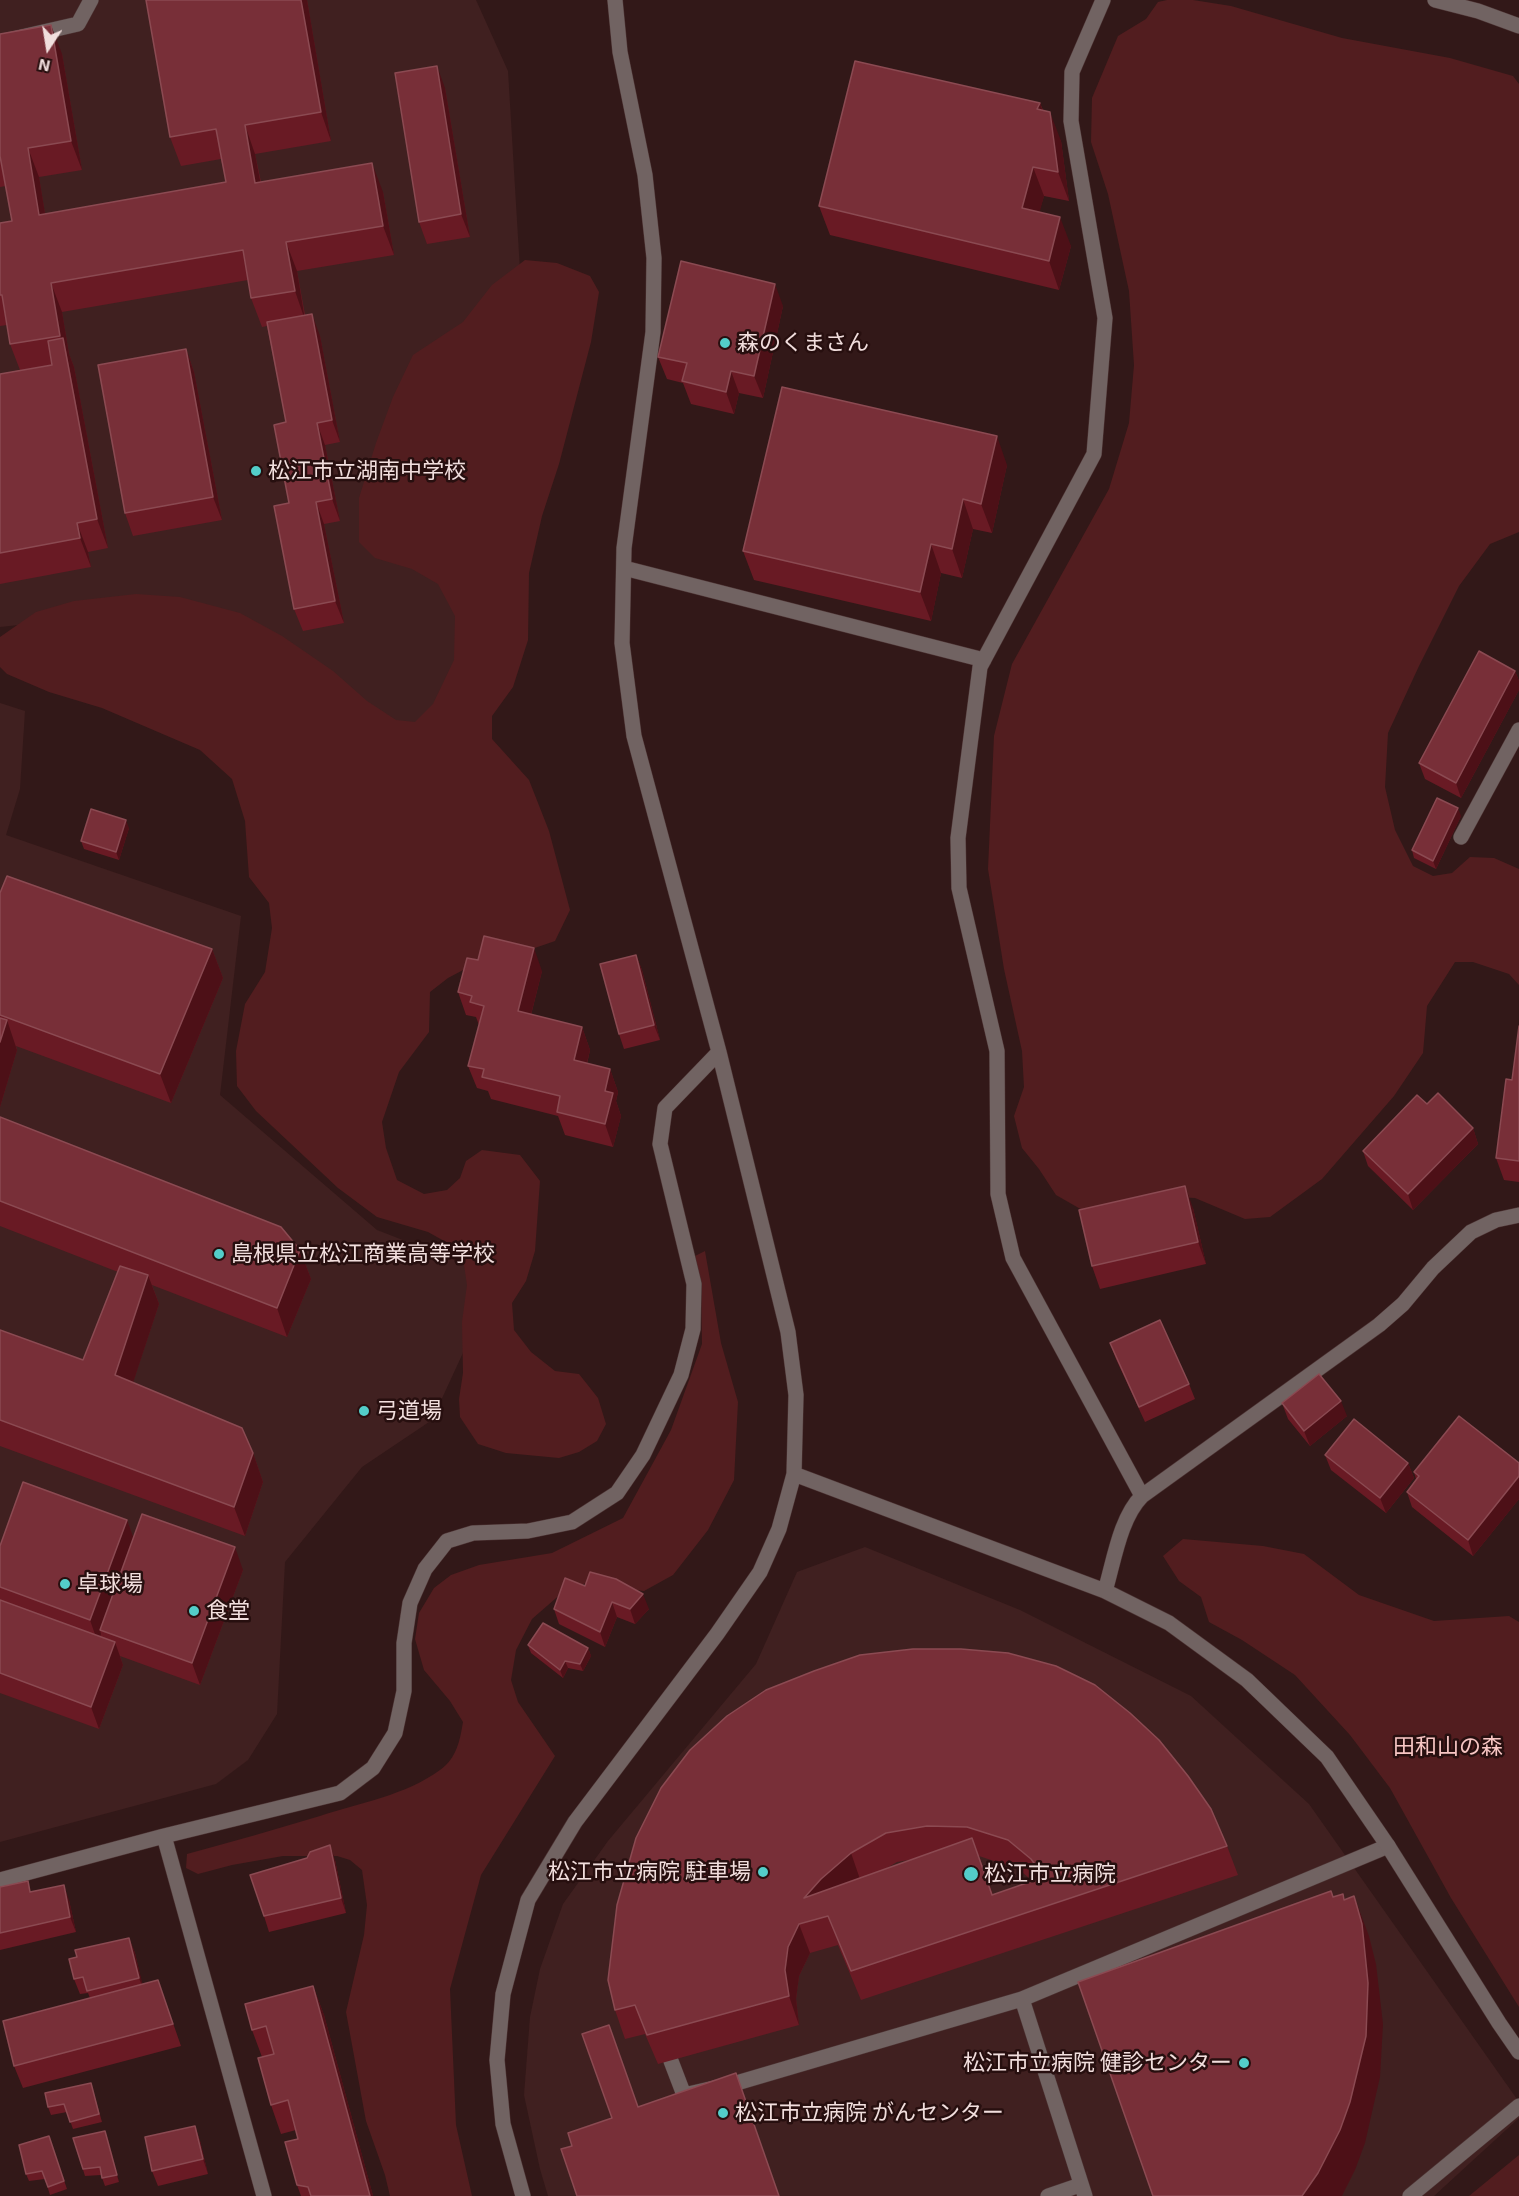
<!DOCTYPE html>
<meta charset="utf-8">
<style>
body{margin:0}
#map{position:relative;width:1519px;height:2196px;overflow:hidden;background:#321818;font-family:"Exo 2",sans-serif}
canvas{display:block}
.north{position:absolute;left:18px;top:18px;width:60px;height:60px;-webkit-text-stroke:4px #270f0f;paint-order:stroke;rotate:192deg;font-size:16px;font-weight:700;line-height:24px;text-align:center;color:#f1dedd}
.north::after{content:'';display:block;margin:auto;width:21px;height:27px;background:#f1dedd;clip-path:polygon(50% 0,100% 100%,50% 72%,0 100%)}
</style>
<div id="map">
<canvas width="1519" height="2196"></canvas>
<div class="north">N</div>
</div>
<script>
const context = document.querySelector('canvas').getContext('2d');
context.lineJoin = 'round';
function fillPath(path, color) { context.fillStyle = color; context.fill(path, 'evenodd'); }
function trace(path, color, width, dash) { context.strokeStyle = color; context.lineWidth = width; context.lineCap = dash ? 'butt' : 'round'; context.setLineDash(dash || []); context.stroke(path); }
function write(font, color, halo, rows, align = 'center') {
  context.font = font + ' "Exo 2","Noto Sans JP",sans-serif'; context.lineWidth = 5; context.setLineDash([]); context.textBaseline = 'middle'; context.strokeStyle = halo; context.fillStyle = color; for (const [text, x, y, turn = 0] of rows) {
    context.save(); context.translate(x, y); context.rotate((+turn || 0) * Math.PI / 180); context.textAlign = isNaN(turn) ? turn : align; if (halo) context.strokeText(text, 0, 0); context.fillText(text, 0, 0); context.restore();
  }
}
fillPath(new Path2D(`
 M0,0H476L508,71L524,337L500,606L427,763L130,613L0,627Z
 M0,703L25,711L20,789L6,835L241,916L220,1095L377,1230L498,1277L432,1420L362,1467L285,1562L277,1714L248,1760L216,1784L0,1842Z
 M865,1547L1020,1610L1191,1696L1309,1804L1519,2102V2118L1434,2196H548L540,2169L524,2095L530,2017L540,1969L563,1904L608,1841L756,1664L797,1572Z`), '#402020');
fillPath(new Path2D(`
 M1167,0H1193L1231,6L1342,38L1450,58L1513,76L1519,84V532L1490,544L1459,586L1419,666L1388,733L1385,787L1395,830L1413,866L1433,876L1452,873L1470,857L1494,858L1519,869V985L1509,974L1473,962H1455L1427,1006L1423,1053L1394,1096L1322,1179L1270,1217L1245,1219L1195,1198L1159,1196L1084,1211L1056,1195L1039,1169L1022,1148L1014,1116L1024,1087L1022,1051L1004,969L988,869L994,736L1012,664L1109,489L1129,423L1134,365L1129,291L1108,194L1091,142L1092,98L1118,36L1146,19L1158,2Z
 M525,260L557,263L590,276L599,292L591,342L559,464L542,516L529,573L528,640L513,687L492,716V739L529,780L549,831L570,910L555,941L526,951L484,959L448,978L430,992L429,1032L399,1072L382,1122L386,1148L397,1180L424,1194L447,1190L460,1178L466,1161L482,1150L520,1155L540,1181L535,1251L526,1281L512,1303L514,1330L531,1352L555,1371L579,1374L598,1398L606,1424L597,1441L579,1452L559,1458L506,1453L478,1444L460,1417L459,1399L463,1373L462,1322L467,1285L462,1251L428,1232L377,1217L338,1188L256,1111L237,1086L236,1051L245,1004L265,972L272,928L269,903L249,877L245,821L232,779L200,750L102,708L49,692L7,674L0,667V637L36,612L74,601L136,594L180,597L240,613L282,636L333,671L367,701L396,720L415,722L433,704L454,660L455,616L438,584L412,569L375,558L359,542V498L376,443L393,397L413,355L463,322L492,285Z
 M705,1251L721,1343L738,1402L734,1480L708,1530L673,1575L644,1591L586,1583L563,1592L532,1619L516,1650L511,1680L518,1702L555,1756L481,1875L450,1989L456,2125L472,2196H390L385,2175L366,2121L346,2012L364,1935L367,1905L362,1870L350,1860L337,1856H283L232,1865L198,1874L186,1868L187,1854C232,1842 276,1829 320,1816C360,1803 406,1795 440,1770C457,1758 460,1740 463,1722L450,1701L424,1670L415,1639L419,1613L434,1588L451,1575L479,1565L552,1553L623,1518L671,1430L702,1344L701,1287L695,1256Z
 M1183,1539L1263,1546L1304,1554L1359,1595L1434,1621L1509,1616L1519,1622V2007L1451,1898L1390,1788L1350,1735L1295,1675L1242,1640L1209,1622L1201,1597L1179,1581L1163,1556Z
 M1519,2155V2196H1469Z`), '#521d1f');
const service = new Path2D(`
 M0,42L78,24L91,0
 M1461,837L1519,730
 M671,2061L684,2095L740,2082L1022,1999
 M1048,2196L1080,2185
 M1085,2196L1022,1999L1388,1846
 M1410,2196L1519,2106`);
const minor = new Path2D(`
 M1103,0L1072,72L1071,121L1105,318L1094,454L980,667L958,838L959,888L997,1051L998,1194L1013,1258L1142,1496
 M624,568L984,660
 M794,1474L1105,1591L1169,1623L1247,1680L1327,1757L1388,1846L1499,2023L1519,2052
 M1105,1591C1114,1561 1120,1518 1142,1496L1379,1325L1403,1304L1433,1268L1471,1232L1496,1220L1519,1215
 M164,1836L264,2196
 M0,1880L164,1836L340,1793L373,1768L395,1733L404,1691V1643L410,1603L425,1569L447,1541L473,1533L528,1531L572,1522L617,1493L643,1455L681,1375L693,1329L694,1284L660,1144L665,1108L719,1052
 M523,2196L503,2124L497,2060L503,1994L528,1900L575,1822L717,1634L760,1572L779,1529L794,1474L796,1395L788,1332L719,1052L634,736L622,643L624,548L653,332L654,258L645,175L620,52L615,0`);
const tertiary = new Path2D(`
 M1435,0L1478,11L1519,26`);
trace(service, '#4d3434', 16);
trace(minor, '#4d3434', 16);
trace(tertiary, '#4d3434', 16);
trace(service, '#716362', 15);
trace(minor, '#716362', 15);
trace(tertiary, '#716362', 15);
fillPath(new Path2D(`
 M307,0L331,141L255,154L261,182L383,192L394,255L297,271L305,315L320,336L340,442L325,445L340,521L324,524L344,623L303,631L294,609L286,422L267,326L262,327L251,298L248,280L62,312L69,354L74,367L108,548L88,552L91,567L0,584V374L20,370L10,344L7,325L0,326V223L12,221L6,186L0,187V34L62,54L82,170L39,177L45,214L226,182L221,159L181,166L170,137Z
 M445,88L470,237L427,244L419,222Z
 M1040,103L1043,110L1061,141L1069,201L1044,196L1039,212L1071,246L1059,290L830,235L819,206Z
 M783,306L763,398L739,393L734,414L691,404L683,383L667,379L658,357Z
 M186,349L194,372L222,520L133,536L125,513Z
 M1007,465L992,533L973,529L962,578L941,573L931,621L754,580L743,551Z
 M1515,671L1519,681V690L1461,798L1425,779L1419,763Z
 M1461,816L1436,869L1414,858L1412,850Z
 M129,828L119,860L84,849L81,841Z
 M0,893L212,949L223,978L171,1103L16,1046L17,1050L0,1107Z
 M636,955L642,970L660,1040L624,1049L619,1034Z
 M542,971L531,1015L582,1027L590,1050L587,1064L610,1069L618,1092L616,1101L621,1116L613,1147L565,1135L558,1116L491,1099L488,1091L477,1088L468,1066L479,1025L476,1017L466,1015L458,992Z
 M1519,1026V1182L1504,1180L1496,1158L1512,1080Z
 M0,1117L300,1250L311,1279L287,1337L152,1285L159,1304L133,1382L253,1453L263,1482L245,1536L0,1446V1330L83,1360L118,1272L0,1226Z
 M1473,1128L1478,1144L1413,1210L1368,1166L1363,1151Z
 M1193,1208L1206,1264L1100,1289L1092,1266Z
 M1110,1343L1189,1384L1195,1399L1145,1422L1116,1359Z
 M1282,1403L1347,1416L1310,1446L1288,1419Z
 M1325,1455L1408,1463L1414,1478L1386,1513L1331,1470Z
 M1519,1463V1499L1473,1556L1412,1507L1407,1492L1416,1479L1414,1472Z
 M127,1520L133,1538L243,1570L200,1685L120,1656L123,1665L99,1729L0,1693V1546Z
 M585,1586L649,1609L635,1624L617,1617L605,1647L559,1624L554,1609Z
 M528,1645L588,1648L591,1656L583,1671L568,1668L563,1678L531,1653Z
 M860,1655L1227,1846L1238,1875L861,2000L838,1945L810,1953L799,1976L796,1999L799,2025L658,2064L645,2034L625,2039L615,2010ZM979,1856L1018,1869L1033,1881L993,1895ZM914,1859L882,1871L897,1862Z
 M335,1860L346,1913L269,1932L264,1916Z
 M0,1887L32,1892L69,1900L76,1932L0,1950Z
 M129,1938L135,1953L142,1984L166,2003L181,2046L23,2088L14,2066L90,1998L88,1993L80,1994L74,1979L77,1957Z
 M313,1986L324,2015L373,2196H301L297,2185L298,2139L296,2130L281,2134L271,2105L262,2057L252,2030Z
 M91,2083L102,2122L73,2129L67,2112L51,2115L48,2107Z
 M195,2126L200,2141L208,2174L158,2186L152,2171Z
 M105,2131L119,2182L105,2186L101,2175L85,2176L73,2138Z
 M49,2136L67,2189L50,2195L45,2179L29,2181L26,2174Z`), '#691a24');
fillPath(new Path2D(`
 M301,0H307L331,141L321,112Z
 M51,25L62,54L82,170L71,141Z
 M437,66L445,88L470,237L461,214Z
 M1040,103L1050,132L1037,109Z
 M1050,112L1061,141L1069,201L1058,172Z
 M245,125L255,154L266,212L255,183Z
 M28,148L39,177L50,244L39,215Z
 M372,163L383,192L394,255L383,226Z
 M1033,167L1044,196L1033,237L1022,208Z
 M1060,217L1071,246L1059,290L1049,261Z
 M286,242L297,271L305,320L295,291Z
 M51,283L62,312L69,354L74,367L108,548L97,519L66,350L60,336Z
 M775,284L783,306L763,398L754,376Z
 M312,314L320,336L340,442L332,420Z
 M186,349L194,372L222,520L213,497Z
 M731,371L739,393L734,414L726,392Z
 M317,423L325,445L340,521L332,499Z
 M997,436L1007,465L992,533L981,504Z
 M963,499L973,529L962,578L952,549Z
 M316,502L324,524L344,623L335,601Z
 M77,523L88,552L91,567L80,538Z
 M931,544L941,573L931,621L920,592Z
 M1515,671L1519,681V690L1461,798L1456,783Z
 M1458,808L1461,816L1436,869L1433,861Z
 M126,820L129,828L119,860L116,852Z
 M534,948L542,971L526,1034L518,1011Z
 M212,949L223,978L171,1103L160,1074Z
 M636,955L642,970L660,1040L654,1025Z
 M7,1020L17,1050L0,1107V1042Z
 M582,1027L590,1050L582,1083L574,1060Z
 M610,1069L618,1092L616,1101L621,1116L613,1147L605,1124V1091Z
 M1473,1128L1478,1144L1413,1210L1408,1194Z
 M1185,1186L1193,1208L1206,1264L1198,1242Z
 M300,1250L311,1279L287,1337L277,1308Z
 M148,1275L159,1304L126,1404L115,1375Z
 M1341,1401L1347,1416L1310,1446L1304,1431Z
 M253,1453L263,1482L245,1536L234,1507Z
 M1408,1463L1414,1478L1386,1513L1380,1498Z
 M1519,1476V1499L1473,1556L1468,1540Z
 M127,1520L135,1542L100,1630L101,1634L98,1643L90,1620Z
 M235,1547L243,1570L200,1685L192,1663Z
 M643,1594L649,1609L635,1624L630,1609Z
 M612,1602L617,1617L605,1647L600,1632Z
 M115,1642L123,1665L99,1729L91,1707Z
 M588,1648L591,1656L583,1671L580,1664Z
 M565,1661L568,1668L563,1678L560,1670Z
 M330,1845L335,1860L346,1913L341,1898Z
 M851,1853L861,1882L804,1898L821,1879Z
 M64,1885L69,1900L76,1932L70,1917Z
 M1354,1896L1369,1936L1376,1964L1383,2024L1380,2077L1365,2143L1355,2170L1342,2196H1302Z
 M799,1924L810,1953L799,1976L796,1999L799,2025L789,1996L785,1970L788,1947Z
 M129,1938L135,1953L145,1994L139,1978Z
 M313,1986L324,2015L373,2196H370Z
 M195,2126L200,2141L208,2174L203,2159Z
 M105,2131L108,2139L119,2182L117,2175Z`), '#4d1017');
const building = new Path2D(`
 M146,0H301L321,112L245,125L255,183L372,163L383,226L286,242L295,291L251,298L243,250L51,283L60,336L10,344L2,295H0V223L12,221L0,156V34L51,25L71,141L28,148L39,215L226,182L216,129L170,137Z
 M855,61L1040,103L1037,109L1050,112L1058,172L1033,167L1022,208L1060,217L1049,261L819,206Z
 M437,66L461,214L419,222L395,73Z
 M681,261L775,284L754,376L731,371L726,392L682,381L687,363L658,357Z
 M312,314L332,420L317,423L332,499L316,502L335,601L294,609L274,506L289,503L274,425L286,422L267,322Z
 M63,338L97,519L77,523L80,538L0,553V374L52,365L48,341Z
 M186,349L213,497L125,513L98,365Z
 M782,387L997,436L981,504L963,499L952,549L931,544L920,592L743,551Z
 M1479,651L1515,671L1456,783L1419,763Z
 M1437,798L1458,808L1433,861L1412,850Z
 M91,809L126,820L116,852L81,841Z
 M7,876L212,949L160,1074L0,1015V893Z
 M484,936L534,948L518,1011L582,1027L574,1060L610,1069L605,1091L613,1093L605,1124L557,1112L560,1096L482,1077L484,1069L468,1066L484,1006L470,1002L472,996L458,992L467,958L478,960Z
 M636,955L654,1025L619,1034L600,964Z
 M0,1018L7,1020L0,1042Z
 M1519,1026V1161L1496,1158L1506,1079L1512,1080Z
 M1438,1093L1473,1128L1408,1194L1363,1151L1417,1095L1427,1104Z
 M0,1117L281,1227L300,1250L277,1308L0,1201Z
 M1185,1186L1198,1242L1092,1266L1079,1210Z
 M120,1266L148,1275L115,1375L242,1428L253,1453L234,1507L0,1420V1330L83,1360Z
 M1160,1320L1189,1384L1139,1407L1110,1343Z
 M1319,1374L1341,1401L1304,1431L1282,1403Z
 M1459,1416L1519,1463V1476L1468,1540L1407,1492L1419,1476L1414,1472Z
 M1354,1419L1408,1463L1380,1498L1325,1455Z
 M23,1482L127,1520L90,1620L0,1587V1546Z
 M142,1514L235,1547L192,1663L100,1630Z
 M590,1572L616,1579L643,1594L630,1609L612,1602L600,1632L554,1609L565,1578L585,1586Z
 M0,1600L115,1642L91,1707L0,1673Z
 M543,1623L588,1648L580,1664L565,1661L560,1670L528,1645Z
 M913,1649H961L1008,1653L1056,1666L1095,1685L1130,1713L1159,1740L1188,1776L1211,1809L1227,1846L851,1971L828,1916L799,1924L788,1947L785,1970L789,1996L647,2035L635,2005L615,2010L608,1980L617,1905L636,1838L661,1788L690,1750L727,1716L766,1690L814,1671L860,1655ZM927,1826L967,1827L1008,1840L1031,1859L1044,1877L992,1895L972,1838L804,1898L821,1879L851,1853L886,1833Z
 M330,1845L341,1898L264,1916L250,1875L307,1858L310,1852Z
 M28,1881L30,1892L64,1885L70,1917L0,1933V1887Z
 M1331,1891L1333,1897L1343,1894L1344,1900L1354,1896L1362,1924L1368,1983L1366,2036L1350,2102L1340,2130L1318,2173L1302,2196H1153L1078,1982Z
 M129,1938L139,1978L87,1991L83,1977L74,1979L69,1959L77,1957L75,1950Z
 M158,1980L173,2024L14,2066L3,2021Z
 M313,1986L370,2196H311L308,2187L297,2185L285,2142L298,2139L288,2100L271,2105L258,2058L274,2054L266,2026L252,2030L245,2004Z
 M609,2025L638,2107L736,2073L779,2196H577L561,2149L572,2146L568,2133L612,2118L582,2034Z
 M91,2083L99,2114L70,2122L64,2104L48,2107L45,2093Z
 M195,2126L203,2159L152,2171L145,2137Z
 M105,2131L117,2175L102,2178L100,2167L83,2169L73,2138Z
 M49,2136L64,2181L48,2187L42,2171L26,2174L19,2145Z`);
fillPath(building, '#782f38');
trace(building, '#8b4a52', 1.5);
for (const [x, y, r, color] of [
 [725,343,6,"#53cdc9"],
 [256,471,6,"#53cdc9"],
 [219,1254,6,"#53cdc9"],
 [364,1411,6,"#53cdc9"],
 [65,1584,6,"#53cdc9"],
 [194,1611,6,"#53cdc9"],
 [763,1872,6,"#53cdc9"],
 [971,1874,8,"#53cdc9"],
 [1244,2063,6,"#53cdc9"],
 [723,2113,6,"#53cdc9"]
]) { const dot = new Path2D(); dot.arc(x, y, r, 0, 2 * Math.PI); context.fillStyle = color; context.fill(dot); trace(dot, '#270f0f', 2); }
write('22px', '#f1dedd', '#270f0f', [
 ["森のくまさん",737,343],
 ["松江市立湖南中学校",268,471],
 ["島根県立松江商業高等学校",231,1254],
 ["弓道場",376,1411],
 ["卓球場",77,1584],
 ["食堂",206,1611],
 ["松江市立病院 駐車場",751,1872,"right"],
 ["松江市立病院",984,1874],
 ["松江市立病院 健診センター",1232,2063,"right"],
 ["松江市立病院 がんセンター",735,2113]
], 'left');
write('22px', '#f8c6c4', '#270f0f', [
 ["田和山の森",1448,1747]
]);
</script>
